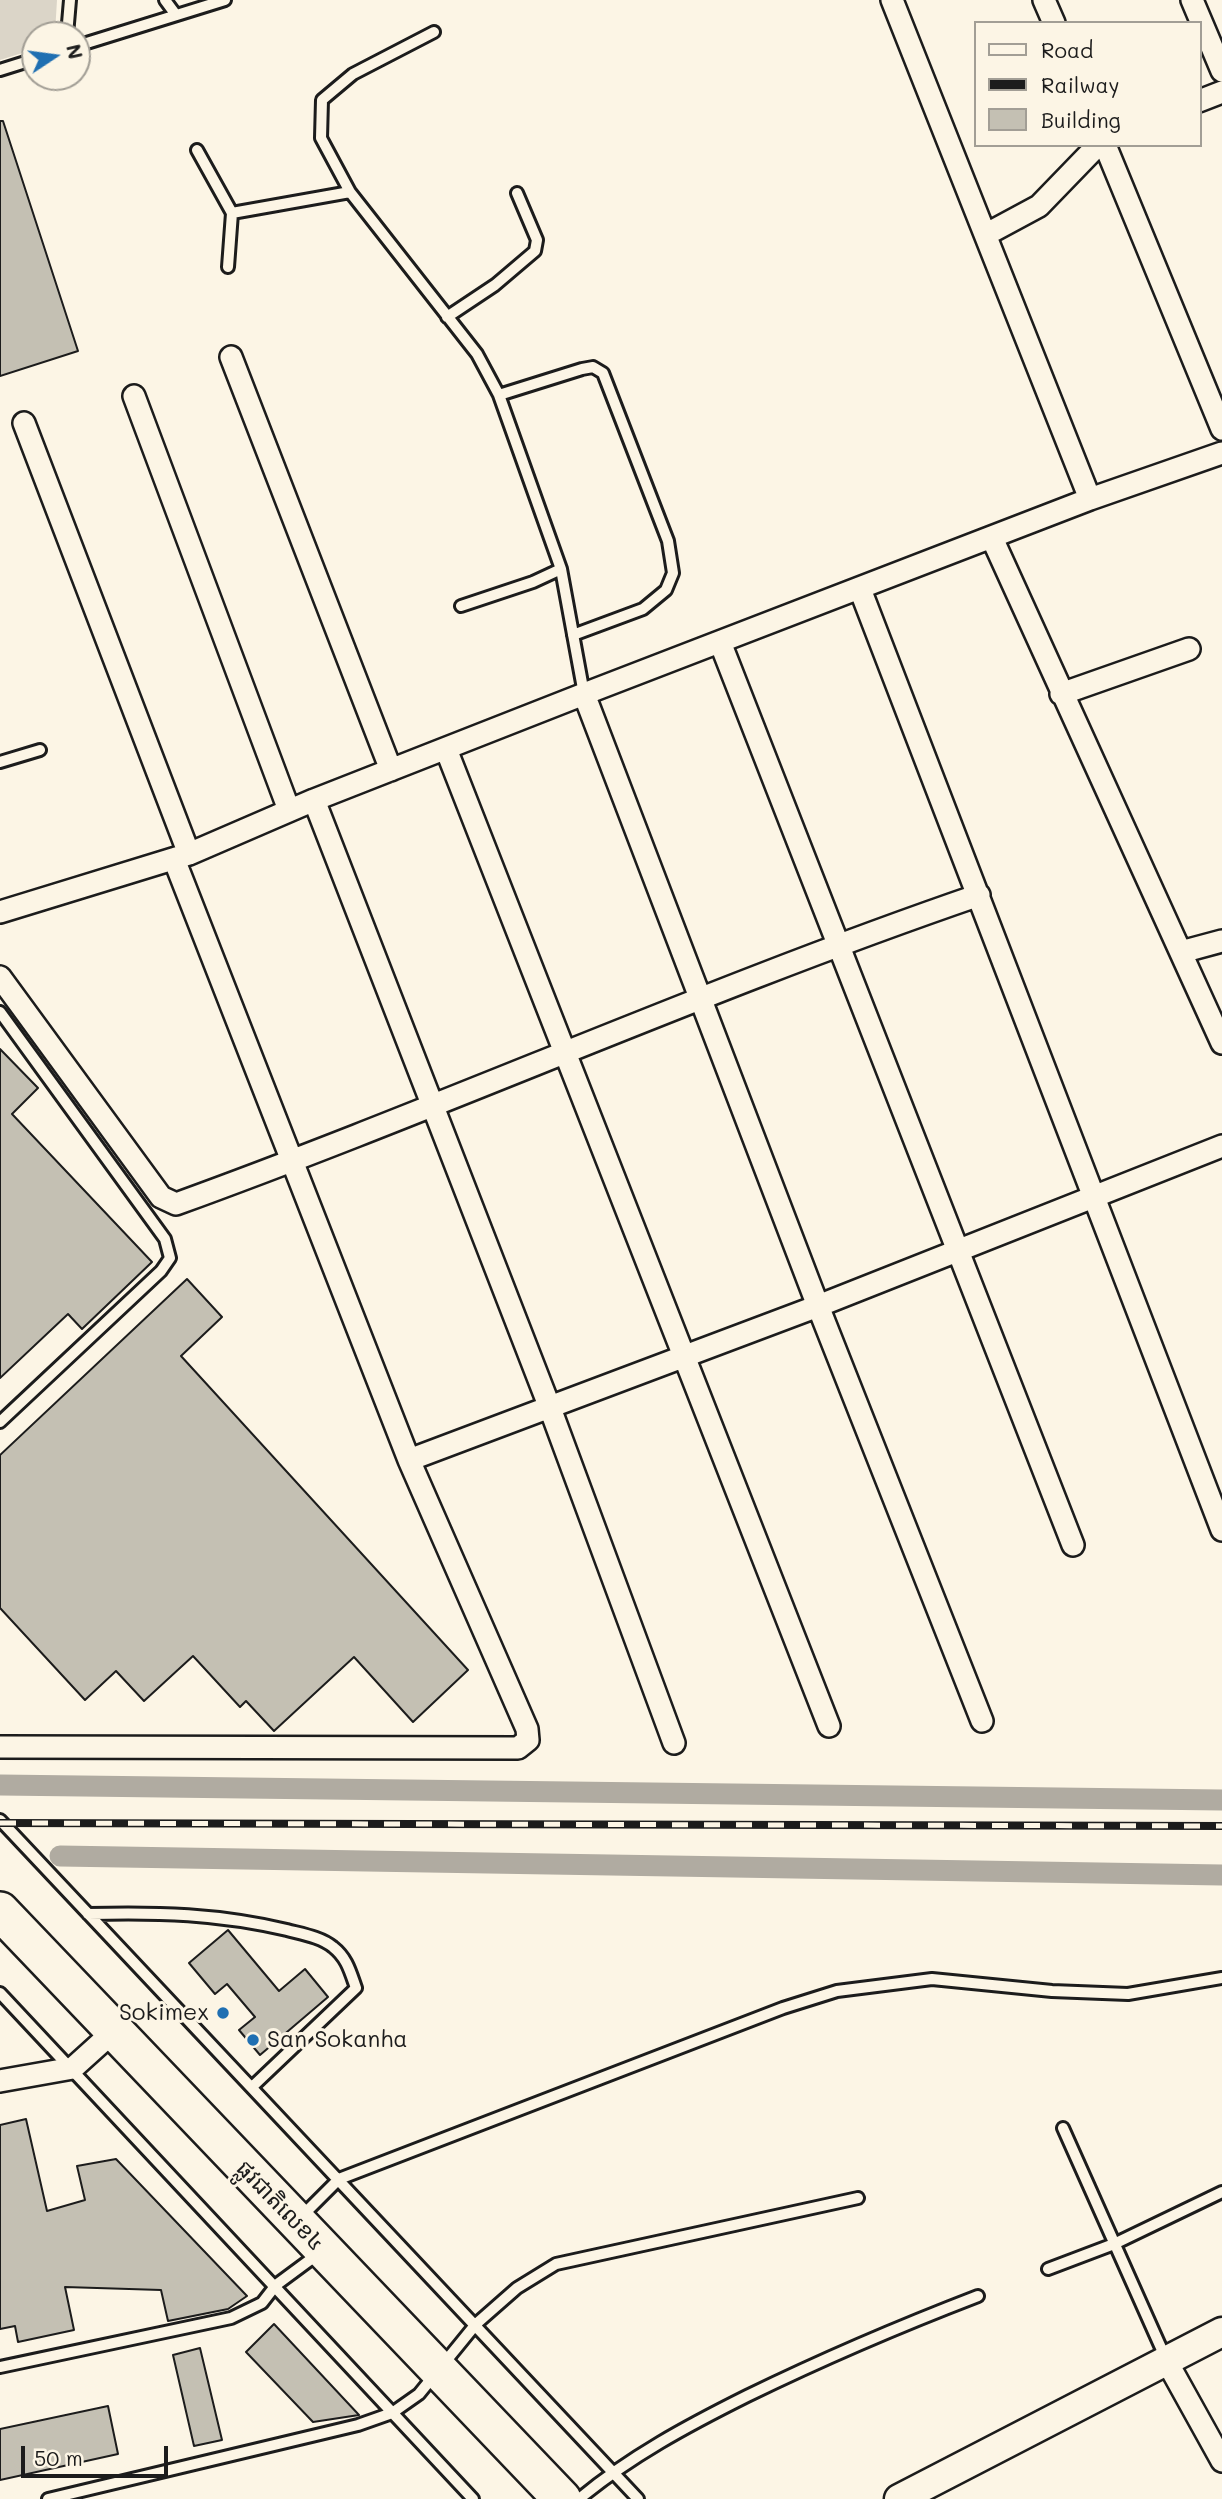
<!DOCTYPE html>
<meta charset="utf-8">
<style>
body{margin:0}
#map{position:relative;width:1222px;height:2499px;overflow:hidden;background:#fcf5e5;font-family:Mali,sans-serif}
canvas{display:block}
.legend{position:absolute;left:974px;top:21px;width:228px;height:126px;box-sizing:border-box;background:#fcf5e5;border:2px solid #a29e95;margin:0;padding:9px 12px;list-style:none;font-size:21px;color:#1c1c1c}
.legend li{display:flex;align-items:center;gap:14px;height:35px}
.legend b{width:35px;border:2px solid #a29e95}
.north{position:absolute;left:21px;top:21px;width:70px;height:70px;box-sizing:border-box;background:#fcf5e5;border:2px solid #a29e95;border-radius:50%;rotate:77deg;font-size:19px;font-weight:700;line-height:28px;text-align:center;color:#1c1c1c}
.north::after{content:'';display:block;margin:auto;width:24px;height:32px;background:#1f6fb2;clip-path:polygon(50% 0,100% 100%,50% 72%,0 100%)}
.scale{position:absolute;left:21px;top:2446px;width:147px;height:32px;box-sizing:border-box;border:4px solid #1c1c1c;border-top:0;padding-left:9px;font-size:21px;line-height:24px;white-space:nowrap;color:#1c1c1c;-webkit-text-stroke:5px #fcf5e5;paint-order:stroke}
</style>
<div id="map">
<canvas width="1222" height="2499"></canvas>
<ul class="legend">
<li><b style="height:9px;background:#fcf5e5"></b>Road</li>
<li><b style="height:9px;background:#1c1c1c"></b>Railway</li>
<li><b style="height:19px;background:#c4c0b3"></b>Building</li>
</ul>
<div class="north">N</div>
<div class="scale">50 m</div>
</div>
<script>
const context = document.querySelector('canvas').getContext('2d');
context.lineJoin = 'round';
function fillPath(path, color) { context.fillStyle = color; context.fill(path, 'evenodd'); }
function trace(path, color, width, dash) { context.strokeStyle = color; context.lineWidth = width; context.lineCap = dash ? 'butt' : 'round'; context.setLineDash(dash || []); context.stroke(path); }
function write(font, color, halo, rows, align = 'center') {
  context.font = font + ' Mali,"Noto Sans Khmer",sans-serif'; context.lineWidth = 6; context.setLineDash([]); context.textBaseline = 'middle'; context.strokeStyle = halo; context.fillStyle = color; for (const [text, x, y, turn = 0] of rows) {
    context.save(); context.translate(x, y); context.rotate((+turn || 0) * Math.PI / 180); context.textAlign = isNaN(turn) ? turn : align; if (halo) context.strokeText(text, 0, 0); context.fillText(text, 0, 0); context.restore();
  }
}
fillPath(new Path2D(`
 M0,0H57L55,33L35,35V49L0,60Z`), '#dbd5c8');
trace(new Path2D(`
 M0,1785L1222,1800
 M60,1856L1222,1875`), '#b0aba1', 21);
const building = new Path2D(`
 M0,121H3L78,351L0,376Z
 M0,1049L38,1088L12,1114L152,1262L82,1329L68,1314L0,1378Z
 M187,1279L222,1317L181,1356L468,1670L413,1722L354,1657L274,1731L246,1701L240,1707L193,1656L144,1701L116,1671L85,1700L0,1608V1455Z
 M228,1930L279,1991L305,1969L328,1997L260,2055L239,2030L255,2017L227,1984L215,1994L189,1963Z
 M26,2119L47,2211L85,2200L77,2166L116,2159L247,2296L228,2309L168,2321L161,2290L65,2287L74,2330L18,2342L15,2326L0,2329V2125Z
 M274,2324L359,2415L313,2422L246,2352Z
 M200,2348L222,2440L194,2446L173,2355Z
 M108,2406L118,2454L0,2480V2429Z`);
fillPath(building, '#c4c0b3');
trace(building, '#1c1c1c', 2);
const service = new Path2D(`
 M165,0L176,15
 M434,32L353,74L322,100L321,138L350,192L477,354L499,395L561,569L584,694
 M67,35L70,0
 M77,46L225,0
 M0,70L35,59
 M197,150L232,213L228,267
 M232,213L350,192
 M447,317L495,285L535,251L537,240L517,193
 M499,395L582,369L593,367L603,373L668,541L673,573L666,590L643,609L573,635
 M461,606L533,582L561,569
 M0,762L40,750
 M0,1012L165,1239L170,1258L161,1271L0,1422
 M0,1820L638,2499
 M88,1914C158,1912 219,1914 287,1930C302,1934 321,1937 333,1947C347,1958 350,1971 356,1988L252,2087
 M0,1993L473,2499
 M1063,2128L1166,2359
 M300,2218L339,2179L783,2008L837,1991L932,1979L1052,1991L1128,1994L1222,1978
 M1048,2269L1114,2244L1222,2192
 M0,2367L231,2318L262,2303L276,2285L318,2254
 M48,2499L358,2425L392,2413L419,2394L476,2324L517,2288L556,2264L858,2198
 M579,2499C631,2456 687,2426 747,2396C823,2359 900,2326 978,2296`);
const minor = new Path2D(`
 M892,0L1090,499
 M1044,0L1054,23
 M1192,0L1222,71
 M1199,101L1222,92
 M1105,145L1222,429
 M987,234L1039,206L1098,145
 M231,357L391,770
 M134,396L289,810
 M24,423L189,854
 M992,538L1222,1043
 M860,589L1222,1530
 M720,642L1073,1545
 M584,694L818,1306L982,1721
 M1061,694L1189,649
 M446,749L829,1726
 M314,800L550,1408L674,1743
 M0,912L189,854L314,800L584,694L1090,499L1222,453
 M1181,952L1222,941
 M0,977L161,1197L176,1204C446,1106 708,988 979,895
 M409,1460L818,1306L1222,1146
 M0,1747L518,1748L528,1740L527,1729L409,1460L174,859
 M0,2081L73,2068L114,2031
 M1166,2360L1222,2461`);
const tertiary = new Path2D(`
 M899,2499L1222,2332`);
const trunk = new Path2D(`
 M0,1911L562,2499`);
trace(service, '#1c1c1c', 16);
trace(minor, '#1c1c1c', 26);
trace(tertiary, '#1c1c1c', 33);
trace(trunk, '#1c1c1c', 42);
trace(service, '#fcf5e5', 10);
trace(minor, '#fcf5e5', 21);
trace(tertiary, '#fcf5e5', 28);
trace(trunk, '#fcf5e5', 37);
const rail = new Path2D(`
 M0,1823L1222,1826`);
trace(rail, '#1c1c1c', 8);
trace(rail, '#fcf5e5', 5, [16]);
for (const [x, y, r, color] of [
 [223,2013,7,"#1f6fb2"],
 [253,2040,7,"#1f6fb2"]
]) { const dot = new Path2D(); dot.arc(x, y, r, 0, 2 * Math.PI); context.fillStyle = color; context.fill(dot); trace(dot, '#fcf5e5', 2.5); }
write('23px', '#1c1c1c', '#fcf5e5', [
 ["Sokimex",209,2013],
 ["San Sokanha",267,2040,"left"]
], 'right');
write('23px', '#1c1c1c', '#fcf5e5', [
 ["ផ្លូវជាតិលេខ៤",280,2206,46]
]);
</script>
